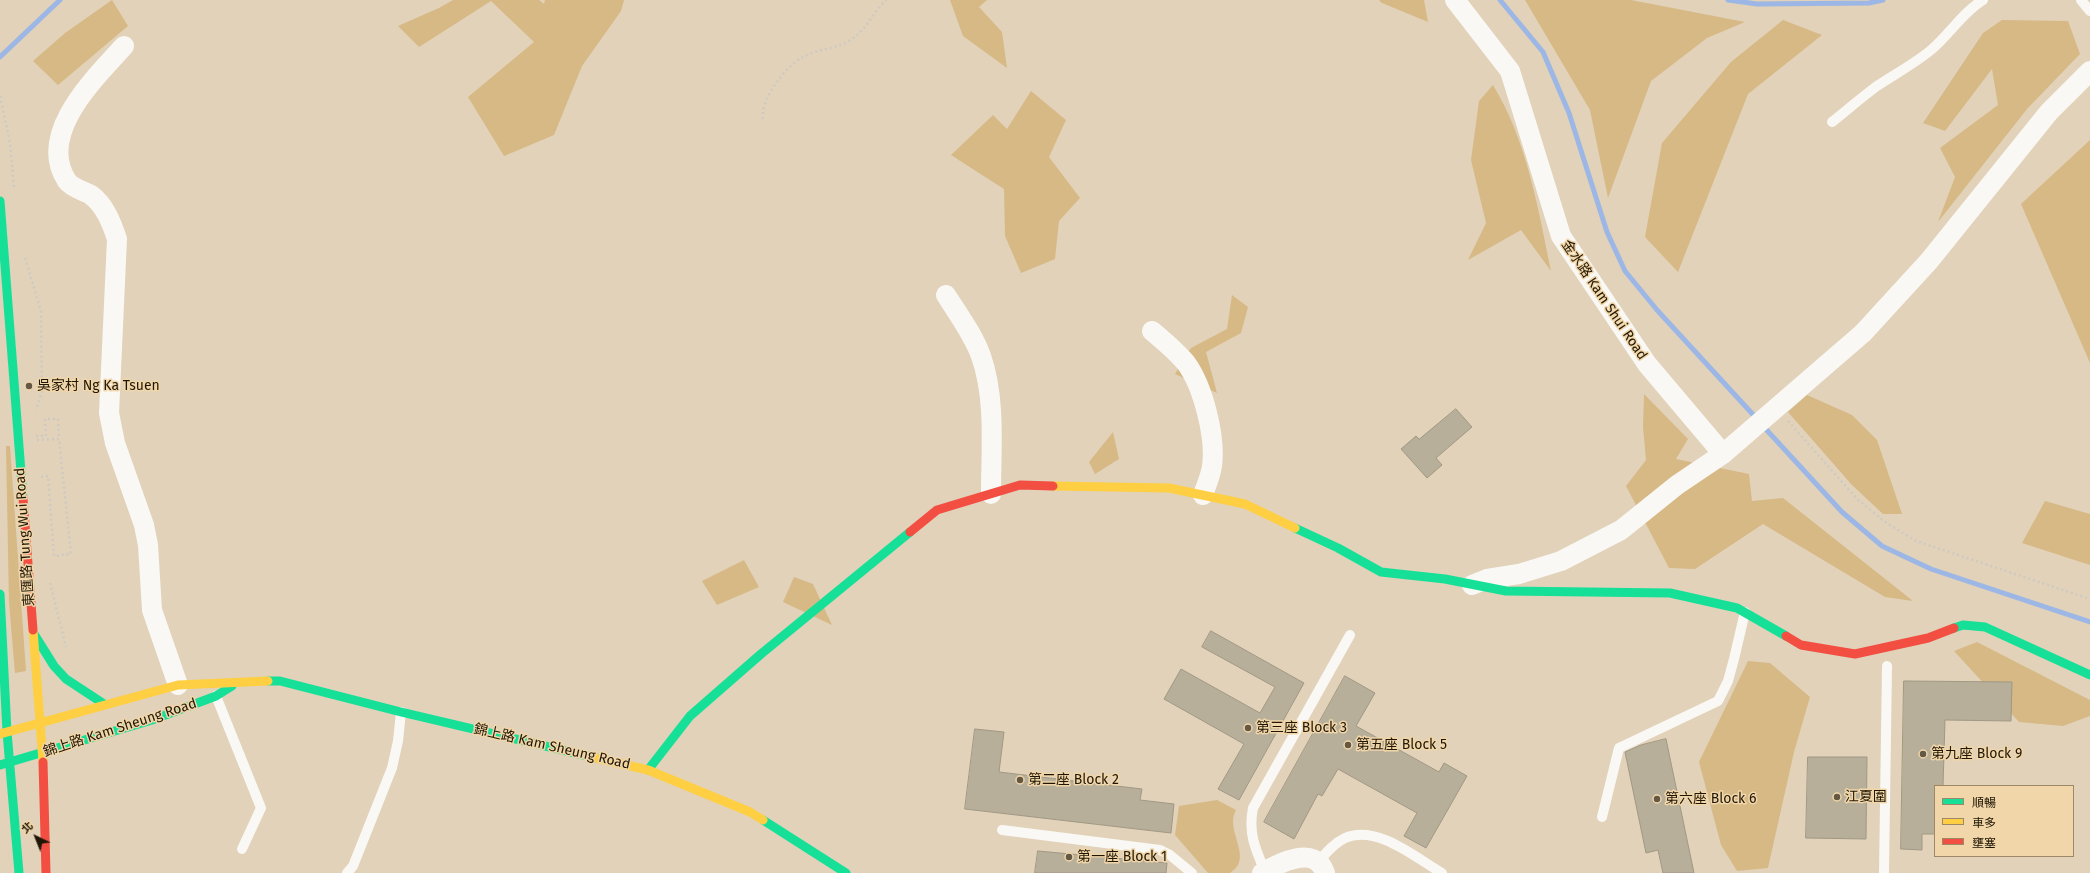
<!DOCTYPE html>
<meta charset="utf-8">
<style>
body{margin:0}
#map{position:relative;width:2090px;height:873px;overflow:hidden;background:#e1d2b9;font-family:"Fira Sans","Noto Sans TC",sans-serif}
canvas{display:block}
.legend{position:absolute;left:1934px;top:785px;width:140px;height:72px;box-sizing:border-box;background:#f1d6a9;border:1px solid #9d8967;margin:0;padding:5px 7px;list-style:none;font-size:12px;color:#201605}
.legend li{display:flex;align-items:center;gap:8px;height:20px}
.legend b{width:20px;border:1px solid #9d8967}
.north{position:absolute;left:16px;top:817px;width:40px;height:40px;-webkit-text-stroke:3px #f1d6a9;paint-order:stroke;rotate:317deg;font-size:11px;font-weight:700;line-height:16px;text-align:center;color:#201605}
.north::after{content:'';display:block;margin:auto;width:14px;height:18px;background:#201605;clip-path:polygon(50% 0,100% 100%,50% 72%,0 100%)}
</style>
<div id="map">
<canvas width="2090" height="873"></canvas>
<ul class="legend">
<li><b style="height:5px;background:#16e098"></b>順暢</li>
<li><b style="height:5px;background:#ffcf43"></b>車多</li>
<li><b style="height:5px;background:#f24e42"></b>壅塞</li>
</ul>
<div class="north">北</div>
</div>
<script>
const context = document.querySelector('canvas').getContext('2d');
context.lineJoin = 'round';
function fillPath(path, color) { context.fillStyle = color; context.fill(path, 'evenodd'); }
function trace(path, color, width, dash) { context.strokeStyle = color; context.lineWidth = width; context.lineCap = dash ? 'butt' : 'round'; context.setLineDash(dash || []); context.stroke(path); }
function write(font, color, halo, rows, align = 'center') {
  context.font = font + ' "Fira Sans","Noto Sans TC",sans-serif'; context.lineWidth = 3; context.setLineDash([]); context.textBaseline = 'middle'; context.strokeStyle = halo; context.fillStyle = color; for (const [text, x, y, turn = 0] of rows) {
    context.save(); context.translate(x, y); context.rotate((+turn || 0) * Math.PI / 180); context.textAlign = isNaN(turn) ? turn : align; if (halo) context.strokeText(text, 0, 0); context.fillText(text, 0, 0); context.restore();
  }
}
fillPath(new Path2D(`
 M112,0L128,26L58,85L33,61L65,33Z
 M453,0H539L544,4L545,0H624L621,11L582,66L554,135L504,156L468,97L534,42L491,1L419,47L398,26L439,8Z
 M950,0H987L979,7L1002,32L1007,68L963,36Z
 M1379,0H1424L1428,22L1382,3Z
 M1525,0H1631L1745,22L1707,38L1651,81L1608,198L1590,110Z
 M1783,20L1822,35L1748,94L1678,272L1645,237L1662,143L1731,62Z
 M2002,20L2068,21L2080,54L2027,109L1938,222L1955,177L1940,148L1998,105L1992,69L1945,131L1923,123L1983,33Z
 M1493,85C1527,141 1538,208 1551,271L1521,230L1468,260L1486,223L1471,160L1479,101Z
 M1031,91L1066,120L1049,157L1080,198L1059,221L1055,259L1021,273L1005,236L1004,189L951,155L993,115L1007,129Z
 M2090,140V363L2021,204Z
 M1232,295L1248,307L1241,333L1206,352L1217,393L1175,374L1191,348L1227,329Z
 M1644,394L1688,439L1676,459L1749,474L1752,501L1783,498L1913,601L1885,597L1763,524L1695,569L1669,568L1626,486L1646,460L1643,427Z
 M1807,395L1852,415L1877,440L1902,514H1883L1852,485L1788,412Z
 M1113,432L1119,459L1095,474L1089,462Z
 M6,446H10L26,671L15,673L9,602Z
 M2045,501L2090,514V565L2022,543Z
 M744,560L759,587L717,605L702,581Z
 M794,577L813,584L832,625L783,602Z
 M1977,642L2090,700V716L2063,726L2019,722L1954,651Z
 M1748,661L1770,663L1810,697L1794,752L1768,868L1737,871L1721,845L1699,762Z
 M1217,800L1236,810C1224,831 1255,858 1230,873H1208L1175,835L1179,806Z`), '#d7b985');
trace(new Path2D(`
 M1500,0L1543,52L1569,113L1607,232L1625,271L1657,310L1758,420
 M1728,0L1757,4L1869,3L1883,0
 M0,57L60,0
 M1763,426L1842,512L1882,546L1931,569L2090,622`), '#9cb7e5', 5);
const building = new Path2D(`
 M1456,409L1472,427L1436,458L1442,465L1427,478L1401,449L1416,436L1419,439Z
 M1211,631L1304,683L1239,800L1218,789L1244,744L1164,699L1181,669L1260,713L1275,687L1202,647Z
 M1345,676L1375,693L1356,726L1439,772L1444,763L1467,776L1426,848L1404,836L1417,813L1338,769L1322,796L1318,794L1294,839L1264,822Z
 M1904,681L2012,682L2011,721L1945,720L1943,786H1935V834H1922V850L1901,849Z
 M975,729L1004,732L999,772L1142,789L1140,800L1174,804L1171,833L965,809Z
 M1666,739L1694,873H1663L1658,850L1646,853L1625,752L1641,745Z
 M1808,757H1867L1866,839L1806,838Z
 M1038,851L1167,863L1166,873H1035Z`);
fillPath(building, '#b7af9a');
trace(building, '#a19884', 1);
trace(new Path2D(`
 M0,96L10,143L14,188
 M763,119C760,99 786,66 803,57C819,48 836,50 852,39C867,29 873,12 886,0
 M25,258L41,311L42,392L36,410
 M1788,421L1857,499L1885,522L1916,541L2090,599
 M36,436H46L45,419H58L59,439
 M37,440L59,439L71,554L54,556L48,476L40,477
 M50,583L66,647`), '#cecac2', 2.5, [2, 3]);
trace(new Path2D(`
 M2081,0L2090,11
 M1832,122C1847,110 1862,97 1877,86C1895,74 1914,64 1931,50C1950,34 1962,13 1983,0
 M216,696L261,808L242,849
 M1602,817L1619,748L1718,701L1728,681L1734,659L1745,612
 M1002,830L1160,850L1170,855L1192,873
 M1318,862C1326,853 1334,843 1345,838C1377,824 1416,858 1442,873
 M1265,871C1255,849 1248,832 1253,808L1350,635
 M347,873L353,866L392,768L398,741L401,712
 M1884,873L1887,666`), '#faf8f4', 10);
trace(new Path2D(`
 M1455,0L1510,71L1561,236L1647,364L1723,454
 M124,46C95,78 36,134 67,181C72,188 84,191 91,195C105,205 112,224 117,239L109,413L115,443L144,525L148,545L152,610L178,685
 M946,295C958,314 973,334 981,356C996,399 991,449 991,494
 M1152,331C1164,341 1176,351 1186,363C1203,386 1216,437 1212,466C1211,475 1206,486 1203,495
 M1472,585L1487,579L1519,574L1561,561L1621,530L1677,485L1723,454L1863,333L1929,261L2049,112L2090,71
 M1262,873C1279,863 1316,844 1325,873`), '#faf8f4', 20);
trace(new Path2D(`
 M0,201L23,498
 M1295,528L1338,548L1381,572L1445,579L1506,591L1670,593L1737,608L1786,636
 M0,594L7,732L19,873
 M1954,628L1963,625L1985,627L2090,675
 M34,634L54,666L66,679L104,704
 M268,681H280L401,712L596,758
 M0,765L152,720L216,696L232,686
 M648,770L690,716L761,654L910,532
 M763,820L846,873`), '#16e098', 9);
trace(new Path2D(`
 M1053,486L1169,488L1245,504L1295,528
 M33,630L43,762
 M0,734L178,685L268,681
 M596,758L648,770L750,812L763,820`), '#ffcf43', 9);
trace(new Path2D(`
 M23,498L33,630
 M910,532L937,510L1020,485L1053,486
 M1786,636L1801,645L1855,654L1928,638L1954,628
 M43,762L46,873`), '#f24e42', 9);
for (const [x, y, r, color] of [
 [29,386,4,"#645844"],
 [1248,728,4,"#645844"],
 [1348,745,4,"#645844"],
 [1923,754,4,"#645844"],
 [1020,780,4,"#645844"],
 [1837,797,4,"#645844"],
 [1657,799,4,"#645844"],
 [1069,857,4,"#645844"]
]) { const dot = new Path2D(); dot.arc(x, y, r, 0, 2 * Math.PI); context.fillStyle = color; context.fill(dot); trace(dot, '#f1d6a9', 1.5); }
write('14px', '#201605', '#f1d6a9', [
 ["金水路 Kam Shui Road",1604,300,56],
 ["東匯路 Tung Wui Road",25,537,-94],
 ["錦上路 Kam Sheung Road",120,728,-18],
 ["錦上路 Kam Sheung Road",552,747,13]
]);
write('14px', '#201605', '#f1d6a9', [
 ["吳家村 Ng Ka Tsuen",37,386],
 ["第三座 Block 3",1256,728],
 ["第五座 Block 5",1356,745],
 ["第九座 Block 9",1931,754],
 ["第二座 Block 2",1028,780],
 ["江夏圍",1845,797],
 ["第六座 Block 6",1665,799],
 ["第一座 Block 1",1077,857]
], 'left');
</script>
